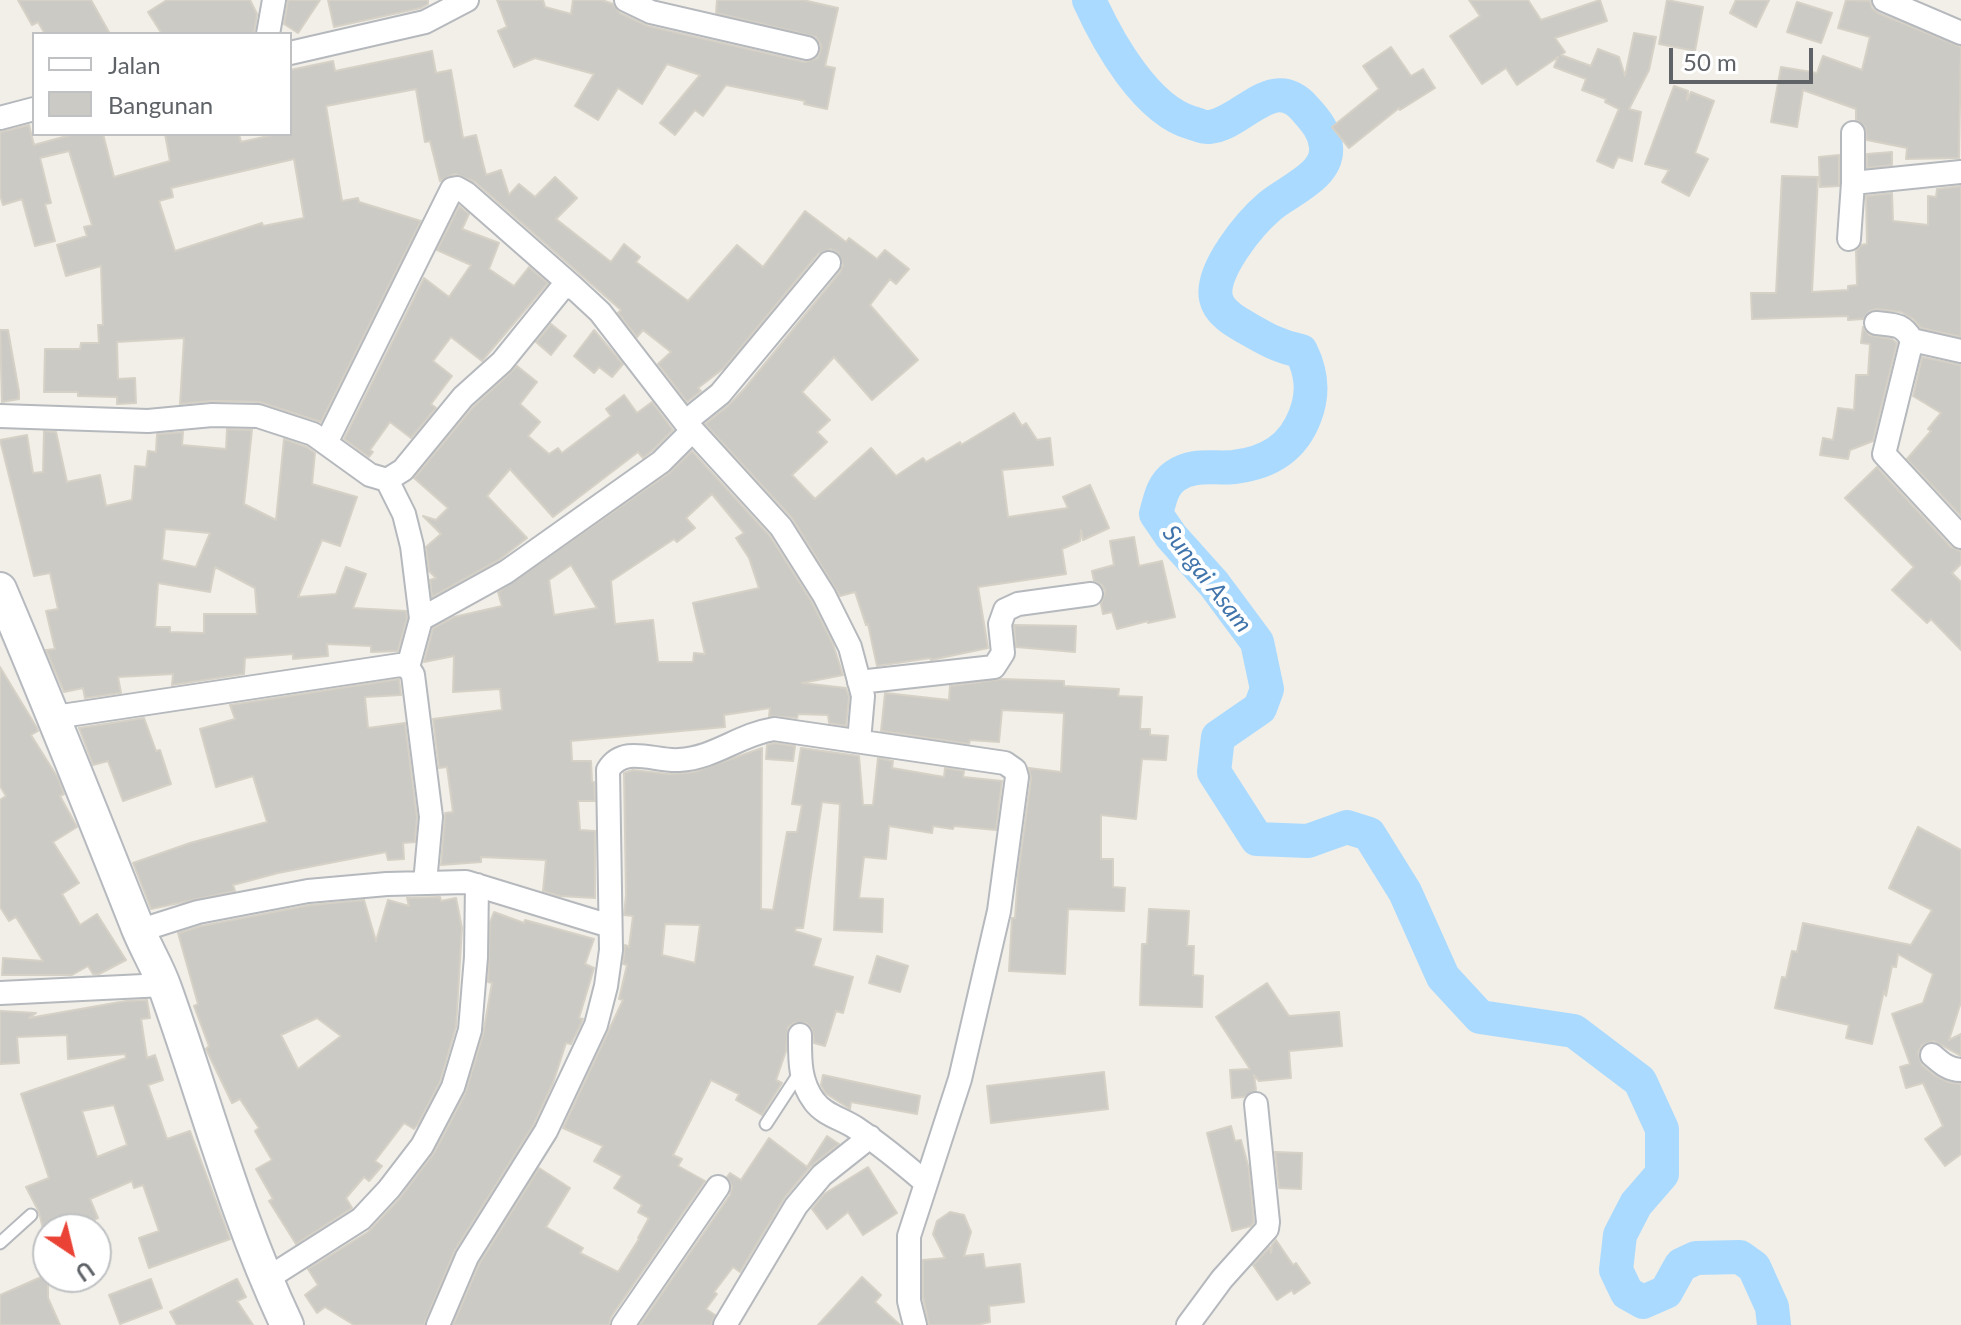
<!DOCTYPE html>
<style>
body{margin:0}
#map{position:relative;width:1961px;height:1325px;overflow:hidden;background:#f1efe8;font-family:Lato,sans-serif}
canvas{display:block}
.legend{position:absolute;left:32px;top:32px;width:260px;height:104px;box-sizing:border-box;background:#fff;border:2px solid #bfc1c3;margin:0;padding:10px 14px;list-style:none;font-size:24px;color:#5f6368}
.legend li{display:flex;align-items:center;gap:16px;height:40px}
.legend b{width:40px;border:2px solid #bfc1c3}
.north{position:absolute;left:32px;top:1213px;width:80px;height:80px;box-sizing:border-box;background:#fff;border:2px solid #bfc1c3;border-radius:50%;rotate:145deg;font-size:22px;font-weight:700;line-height:32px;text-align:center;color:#5f6368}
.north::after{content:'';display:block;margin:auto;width:28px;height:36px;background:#ea4335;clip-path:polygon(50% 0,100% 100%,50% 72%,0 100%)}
.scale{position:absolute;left:1669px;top:48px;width:144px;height:36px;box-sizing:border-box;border:4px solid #5f6368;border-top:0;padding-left:10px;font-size:24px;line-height:28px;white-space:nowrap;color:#5f6368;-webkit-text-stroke:6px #fff;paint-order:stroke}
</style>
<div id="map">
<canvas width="1961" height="1325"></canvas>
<ul class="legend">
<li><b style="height:10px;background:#fff"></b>Jalan</li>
<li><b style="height:22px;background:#cccac5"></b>Bangunan</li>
</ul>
<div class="north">U</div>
<div class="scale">50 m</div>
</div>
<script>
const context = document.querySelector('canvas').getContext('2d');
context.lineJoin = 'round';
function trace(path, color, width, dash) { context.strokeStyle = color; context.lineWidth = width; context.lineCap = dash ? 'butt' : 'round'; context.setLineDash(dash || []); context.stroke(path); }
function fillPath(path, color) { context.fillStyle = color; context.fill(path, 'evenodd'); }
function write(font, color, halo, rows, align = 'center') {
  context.font = font + ' Lato,sans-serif'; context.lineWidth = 8; context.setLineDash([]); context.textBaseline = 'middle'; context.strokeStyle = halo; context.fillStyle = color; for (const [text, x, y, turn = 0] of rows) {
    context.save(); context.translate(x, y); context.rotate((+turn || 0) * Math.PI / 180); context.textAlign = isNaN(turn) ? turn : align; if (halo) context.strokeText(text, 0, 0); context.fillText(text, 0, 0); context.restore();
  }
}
trace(new Path2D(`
 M1089,0C1108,42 1146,110 1192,123C1197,124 1204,128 1209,127C1243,124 1273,70 1306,110C1316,121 1325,132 1326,147C1329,176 1287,191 1270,206C1250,223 1210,271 1216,298C1219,312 1234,321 1245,327C1264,338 1279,347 1301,351C1312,373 1314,393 1305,416C1293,448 1268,463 1234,467C1213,469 1194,463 1175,476C1162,485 1160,500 1156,514L1171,536L1214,584L1257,642L1267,689L1260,708L1218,737L1214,772L1257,839L1308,841L1347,827L1369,834L1405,892L1443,977L1480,1017L1574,1031L1640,1081L1662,1129V1174L1636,1204L1620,1235L1616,1270L1627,1293L1643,1302L1666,1292L1681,1265L1696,1258L1740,1257L1754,1267L1772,1307L1774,1325`), '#aadaff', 34);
const building = new Path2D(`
 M18,0H91L110,34H45L38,22L32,25Z
 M167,0H250L257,14L254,34H162L148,12Z
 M288,0H320L298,33L284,24Z
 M328,0H428V4L421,8L334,27Z
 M497,0H543L545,7L571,14L573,0H602L613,4L620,13L648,26L805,62L817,58L820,52L821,45L816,37L716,13L717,0H803L838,8L825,66L835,68L827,109L804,104L805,101L726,85L703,116L695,110L675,135L660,123L700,75L667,64L642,104L618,88L598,120L575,106L594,74L535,58L514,67L498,31L507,27Z
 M1469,0H1528L1541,20L1600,0L1607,21L1555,38L1565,52L1561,55L1591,66L1598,49L1619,57L1625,76L1634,33L1656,37L1649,70L1629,109L1641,112L1632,161L1618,157L1613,168L1597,161L1619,109L1605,102L1606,99L1582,90L1586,79L1554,67L1558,57L1517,85L1506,68L1482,84L1450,36L1480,16Z
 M1667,0L1703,7L1695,51L1659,44Z
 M1736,0H1769L1756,27L1730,13Z
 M1846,0L1870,1L1872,8L1878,13L1961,47L1959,158L1906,159L1907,148L1867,140L1865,127L1856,120V109L1803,90L1797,127L1771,122L1781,67L1817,73L1823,56L1862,70L1870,37L1838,28Z
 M1797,2L1832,13L1821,43L1787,32Z
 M1391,47L1411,76L1423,69L1435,88L1400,110L1399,108L1349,148L1332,127L1379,89L1363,66Z
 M432,51L436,73L451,70L463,138L476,135L486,175L501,170L509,195L519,184L535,197L555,177L577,198L556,219L611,262L624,244L640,257L636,262L688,301L737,245L763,267L805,211L846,242L849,238L877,259L885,250L909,269L896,284L890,279L870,305L918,360L872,400L834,357L802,392L830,420L817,432L827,442L792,475L815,499L871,448L896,476L923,458L926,462L960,442L961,445L1014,413L1022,426L1026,423L1037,440L1050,438L1053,465L1002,470L1008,517L1068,508L1063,497L1090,485L1109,528L1083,540L1081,530L1080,541L1062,549L1066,574L978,587L988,648L931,660L930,658L877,666L868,624L866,625L855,592L840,596L792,518L705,424L729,405L745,388L840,272L843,265L838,253L831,249L818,254L724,368L698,388L701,391L687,402L658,364L671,352L643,330L637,337L618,313L621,310L475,182L455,174L440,181L430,141L425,142L416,89L326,106L342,201L358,198L359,202L421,221L321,422L259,402L212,401L180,404L184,338L117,342L118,379L135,378L136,403L117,404V397L78,396V392H44L45,349H80L81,343H99L98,325H103L101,266L66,276L57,245L87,236L84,227L92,225L69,151L40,158L51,203L45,204L55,241L35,246L22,199L3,205L0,195V132L29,125L34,145L74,134H103L114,177L170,161L165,134H239L241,142L277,134H290V70L333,61L335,71ZM294,159L304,218L263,226L262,223L175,251L159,201L173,197L171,188Z
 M1674,86L1688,91L1687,100L1691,92L1714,101L1695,153L1708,159L1689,196L1662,182L1669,170L1645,164Z
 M1892,152V165L1867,168V154Z
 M1839,155V186L1820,187L1819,157Z
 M1782,176L1818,177L1812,292L1848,290V286L1857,285L1856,251L1861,245L1867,244L1866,196L1892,193L1893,221L1928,225V196L1936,197L1937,189L1961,186V337L1921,328L1913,319L1901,312L1877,309L1870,311L1863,319L1848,320V316L1752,319L1751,293H1776Z
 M459,206L469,214L462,229L499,243L489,269L514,286L529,267L548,283L482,361L451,337L433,361L452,376L431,404L436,408L411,438L390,422L370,450L373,452L369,457L344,439L424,278L449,297L471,265L437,250Z
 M551,324L566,336L551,355L536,342Z
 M1863,327L1869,335L1892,339L1897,343L1873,441L1850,450L1848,459L1820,455L1823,438L1833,440L1838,408L1854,410L1856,375H1868L1870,344L1861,343Z
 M0,330H8L19,392V399L2,402Z
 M594,330L623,364L612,377L599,367L594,373L574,356Z
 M1922,357L1961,365V516L1907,459L1931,431L1928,429L1941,413L1913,396Z
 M517,366L537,382L520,404L540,422L528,436L549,454L558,448L562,453L611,416L606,409L624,395L637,413L652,402L673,430L652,451L643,458L638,452L553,517L510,469L487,496L527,538L499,560L432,597L430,580L436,578L429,571L426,547L441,534L423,516L436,520L448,508L414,478L473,407Z
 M227,429L252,430L244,504L276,520L284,439L307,447L315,453L312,484L357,497L340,546L322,540L298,597L336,594L346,567L366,574L353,608L406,611L407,618L398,651L371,652V646L327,644L328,656L293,659V654L245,658L244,674L172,685L173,674L118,677L121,693L85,698L83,688L64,692L46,650L55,649L46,611L58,609L50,573L34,576L0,440L27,435L33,473L43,472L44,431L56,432L67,482L100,475L106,506L132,500L135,466L146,467L148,451L156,452L157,434L183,432L182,445L226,449ZM165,529L210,533L196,567L162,560ZM215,567L255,588L257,614H204V633L170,632V627H155L158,583L210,592Z
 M692,451L770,536L812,602L833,644L843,675L802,683L846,688L849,697L846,726L829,723L828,715L798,714L797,718L769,716L770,708L724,715L725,727L571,741L572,761H591L592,782H594L595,801H578L580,830L595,831V898L560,896L543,891L546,860L481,857V862L441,865L445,813L453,812L447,767L439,768L433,719L502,710L500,689L453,692L454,656L424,662L433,628L454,617L502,606L498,592L669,473ZM712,494L744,533L736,538L749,558L759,588L693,603L705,654L694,653L693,662H658L653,620L615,624L611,581L674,539L677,542L695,528L686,518ZM571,565L597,608L554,615L549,580Z
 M1877,467L1951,547L1961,551V564L1952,573L1961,582V650L1931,619L1927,623L1892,590L1914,567L1845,498Z
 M1134,537L1139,566L1162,561L1175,617L1148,623V621L1117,629L1112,612L1103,614L1101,604L1105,591L1102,585L1094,581L1092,571L1114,565L1110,541Z
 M1014,625L1076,626L1075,652L1016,647Z
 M0,667L37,728L38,731L31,735L58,778L64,794L60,796L77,827L53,842L79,883L62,894L80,925L97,914L126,960L99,974H93L88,966L72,975H2L3,958L43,961L16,917L9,921L0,907V800L6,796L0,786Z
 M399,679L401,695L365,697L368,728L405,723L417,817L415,842L403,843L404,859L388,860L386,852L278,873L233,885L235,891L151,909L133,863L190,843L267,822L253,776L216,787L200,729L235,719L230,705Z
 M1001,679L1064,681V686L1119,689L1118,696L1142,697L1140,729H1150V735L1168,736L1166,760L1142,759L1136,819L1101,815V859H1113V887L1125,888L1124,911L1068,909L1065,974L1009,971L1012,918H1015L1018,874L1031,779L1029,768L1061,772L1064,713L1002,710L999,742L970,740L969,744L881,731L885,693L949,700L950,686Z
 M144,718L156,751L160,750L171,784L123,801L108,761L93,765L79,728Z
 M775,743L795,746L793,761L766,759L767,745Z
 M762,748L761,909L773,910L787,832H797L802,805L792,804L801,748L859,756L863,805H873L878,758L893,761L892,768L944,777L945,768L964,771L963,777L1002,781L996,830L954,826L953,829L933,826L932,833L889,826L886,859L864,857L859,898L883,899L882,932L834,930L840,804L822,802L803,928H796L795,931L821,939L813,966L853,977L843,1013L836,1011L825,1046L814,1043L812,1029L806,1023H794L788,1027L786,1051L776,1080L782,1083L762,1115L736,1100L739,1094L711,1080L673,1155L682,1159L678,1166L705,1181L611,1317L609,1325H453L479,1264L539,1168L570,1188L546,1227L583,1248L580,1253L618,1272L639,1239L638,1238L649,1218L638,1212L642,1205L614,1188L622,1176L594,1161L603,1146L563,1128L623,1000L619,999L627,965L623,964L625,945L629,947L633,916L624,915L626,895L624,773L633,770L669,774L694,772ZM665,924L700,925L695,963L662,955Z
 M1918,827L1961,850V1002L1949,1040L1961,1034V1056L1934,1041L1922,1045L1918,1053L1922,1065L1933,1074L1948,1082L1961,1084V1154L1945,1166L1925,1139L1943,1126L1923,1083L1906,1088L1900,1067L1910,1064L1892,1014L1923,1003L1933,974L1898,954L1896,967L1892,966L1886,996L1884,991L1872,1044L1846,1038L1849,1025L1775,1008L1782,977L1786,978L1792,951L1797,952L1803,923L1911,945L1932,910L1889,888Z
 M440,897L441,901L456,898L462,928L456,1027L440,1082L418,1124L414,1129L404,1123L375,1161L382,1166L369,1181L364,1177L346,1198L352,1208L296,1244L269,1201L273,1199L256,1169L272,1160L255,1131L259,1128L240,1099L232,1103L206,1049L209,1046L194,1006L198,1004L178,933L201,926L310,905L364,900L376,941L388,900L409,906L407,898ZM317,1018L341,1036L298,1069L281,1035Z
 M1149,909L1189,911L1187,946H1194L1193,975L1203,976L1202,1007L1140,1005L1142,944H1147Z
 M494,912L524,923L525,920L594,939L585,964L594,968L579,1018L583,1019L581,1024L571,1044L566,1043L553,1083L534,1124L455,1250L424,1325H354L325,1307L317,1313L305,1295L318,1285L308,1269L368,1232L399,1199L434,1153L465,1094L483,1034L492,983L488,982L490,922Z
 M877,956L908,966L900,992L869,983Z
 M1267,983L1289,1016L1339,1012L1342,1046L1289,1051L1291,1078L1259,1081L1254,1075L1256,1090L1244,1097L1232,1098L1230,1070L1250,1069L1216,1017Z
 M147,1000L150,1018L141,1019L147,1058L155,1055L163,1080L148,1085L167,1139L190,1131L230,1239L149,1268L139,1238L159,1231L143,1185L134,1188L132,1181L90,1199L98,1218L87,1223L90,1229H43L39,1212L26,1187L49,1178L21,1094L126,1058L125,1054L68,1059L67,1035L17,1037L19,1063L0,1064V1011L36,1013L29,1018L126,1001ZM114,1105L127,1145L97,1157L82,1111Z
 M1104,1072L1108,1109L991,1123L987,1086Z
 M823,1075L920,1096L917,1114L851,1102L850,1109L825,1093L821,1085Z
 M1231,1126L1235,1141L1241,1140L1249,1169L1254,1222L1251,1226L1232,1231L1207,1133Z
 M827,1136L839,1144L811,1166L785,1197L740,1272L733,1267L714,1292L717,1294L706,1309L715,1315L711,1325H640L730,1195L732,1187L727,1177L730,1173L741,1180L769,1138L807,1167Z
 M1275,1152L1302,1153L1301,1189L1279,1188Z
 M868,1167L897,1213L863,1235L848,1212L827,1229L812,1209L824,1194Z
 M950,1212L964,1215L971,1232L964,1256L983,1254L985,1268L1020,1264L1024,1302L989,1306L990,1322L976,1325H929L923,1298V1260L945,1258L933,1234L937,1221Z
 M1276,1240L1293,1265L1296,1263L1310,1283L1294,1294L1292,1290L1277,1300L1253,1265L1270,1247L1271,1253L1272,1245Z
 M48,1274V1298L60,1325H0V1295Z
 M862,1277L881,1295L875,1302L900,1325H818Z
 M151,1279L162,1308L120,1324L109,1295Z
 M237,1279L246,1297L237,1301L253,1325H177L170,1312Z`);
fillPath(building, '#cccac5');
trace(building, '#d6d1c6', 2);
const lane = new Path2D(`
 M766,1124L800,1072
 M0,1243L31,1215`);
const street = new Path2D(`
 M626,0L651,12L807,48
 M1884,0L1961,33
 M268,34L274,0
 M290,53L425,22L467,0
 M0,118L34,109
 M1853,133V183
 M1849,239L1853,183L1961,172
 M1876,323C1894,325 1902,323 1912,340L1884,454L1961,537
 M1912,340L1961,351
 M0,416L148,421L212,415L258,416L313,434L370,475L387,480L403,470L463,397L502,362L562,288L573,287L600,312L685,422L781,527L824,595L850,647L863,696L859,741
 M685,422L720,394L829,263
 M326,443L452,189L457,188L466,193L573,287
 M387,480L404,514L412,546L421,619
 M859,682L994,667L1003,653L1000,624L1005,610L1018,604L1091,594
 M55,717L400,665L408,667
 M425,883L431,817L413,675L408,667L421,619L506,572L661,462L692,431
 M138,931L198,912L308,891L387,884L466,882L610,926
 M0,993L164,985
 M800,1035C800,1059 799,1081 814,1101C824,1115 843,1119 856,1128C881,1145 903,1163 926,1183
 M1932,1055C1941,1063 1949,1070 1961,1070
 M265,1280L361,1219L389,1189L422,1146L453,1087L470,1030L476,957L477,885
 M438,1325L467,1257L546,1131L596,1025L606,986L611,950L608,770C624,744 655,762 679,760C715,758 738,735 774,729L1005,763L1015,770L1017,777L999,911L960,1079L909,1236V1301L915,1325
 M623,1325L718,1187
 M725,1325L796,1206L822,1175L870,1137
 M1188,1325L1222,1279L1267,1229L1268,1222L1256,1104`);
const secondary = new Path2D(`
 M0,589C47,699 91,810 135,921C143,944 157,965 165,988C206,1102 235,1215 287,1325`);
trace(lane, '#b5b8bc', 15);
trace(street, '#b5b8bc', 26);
trace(secondary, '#b6babf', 36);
trace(lane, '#fff', 11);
trace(street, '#fff', 22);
trace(secondary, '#fff', 32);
write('italic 24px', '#4174aa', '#fff', [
 ["Sungai Asam",1207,579,52]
]);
</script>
